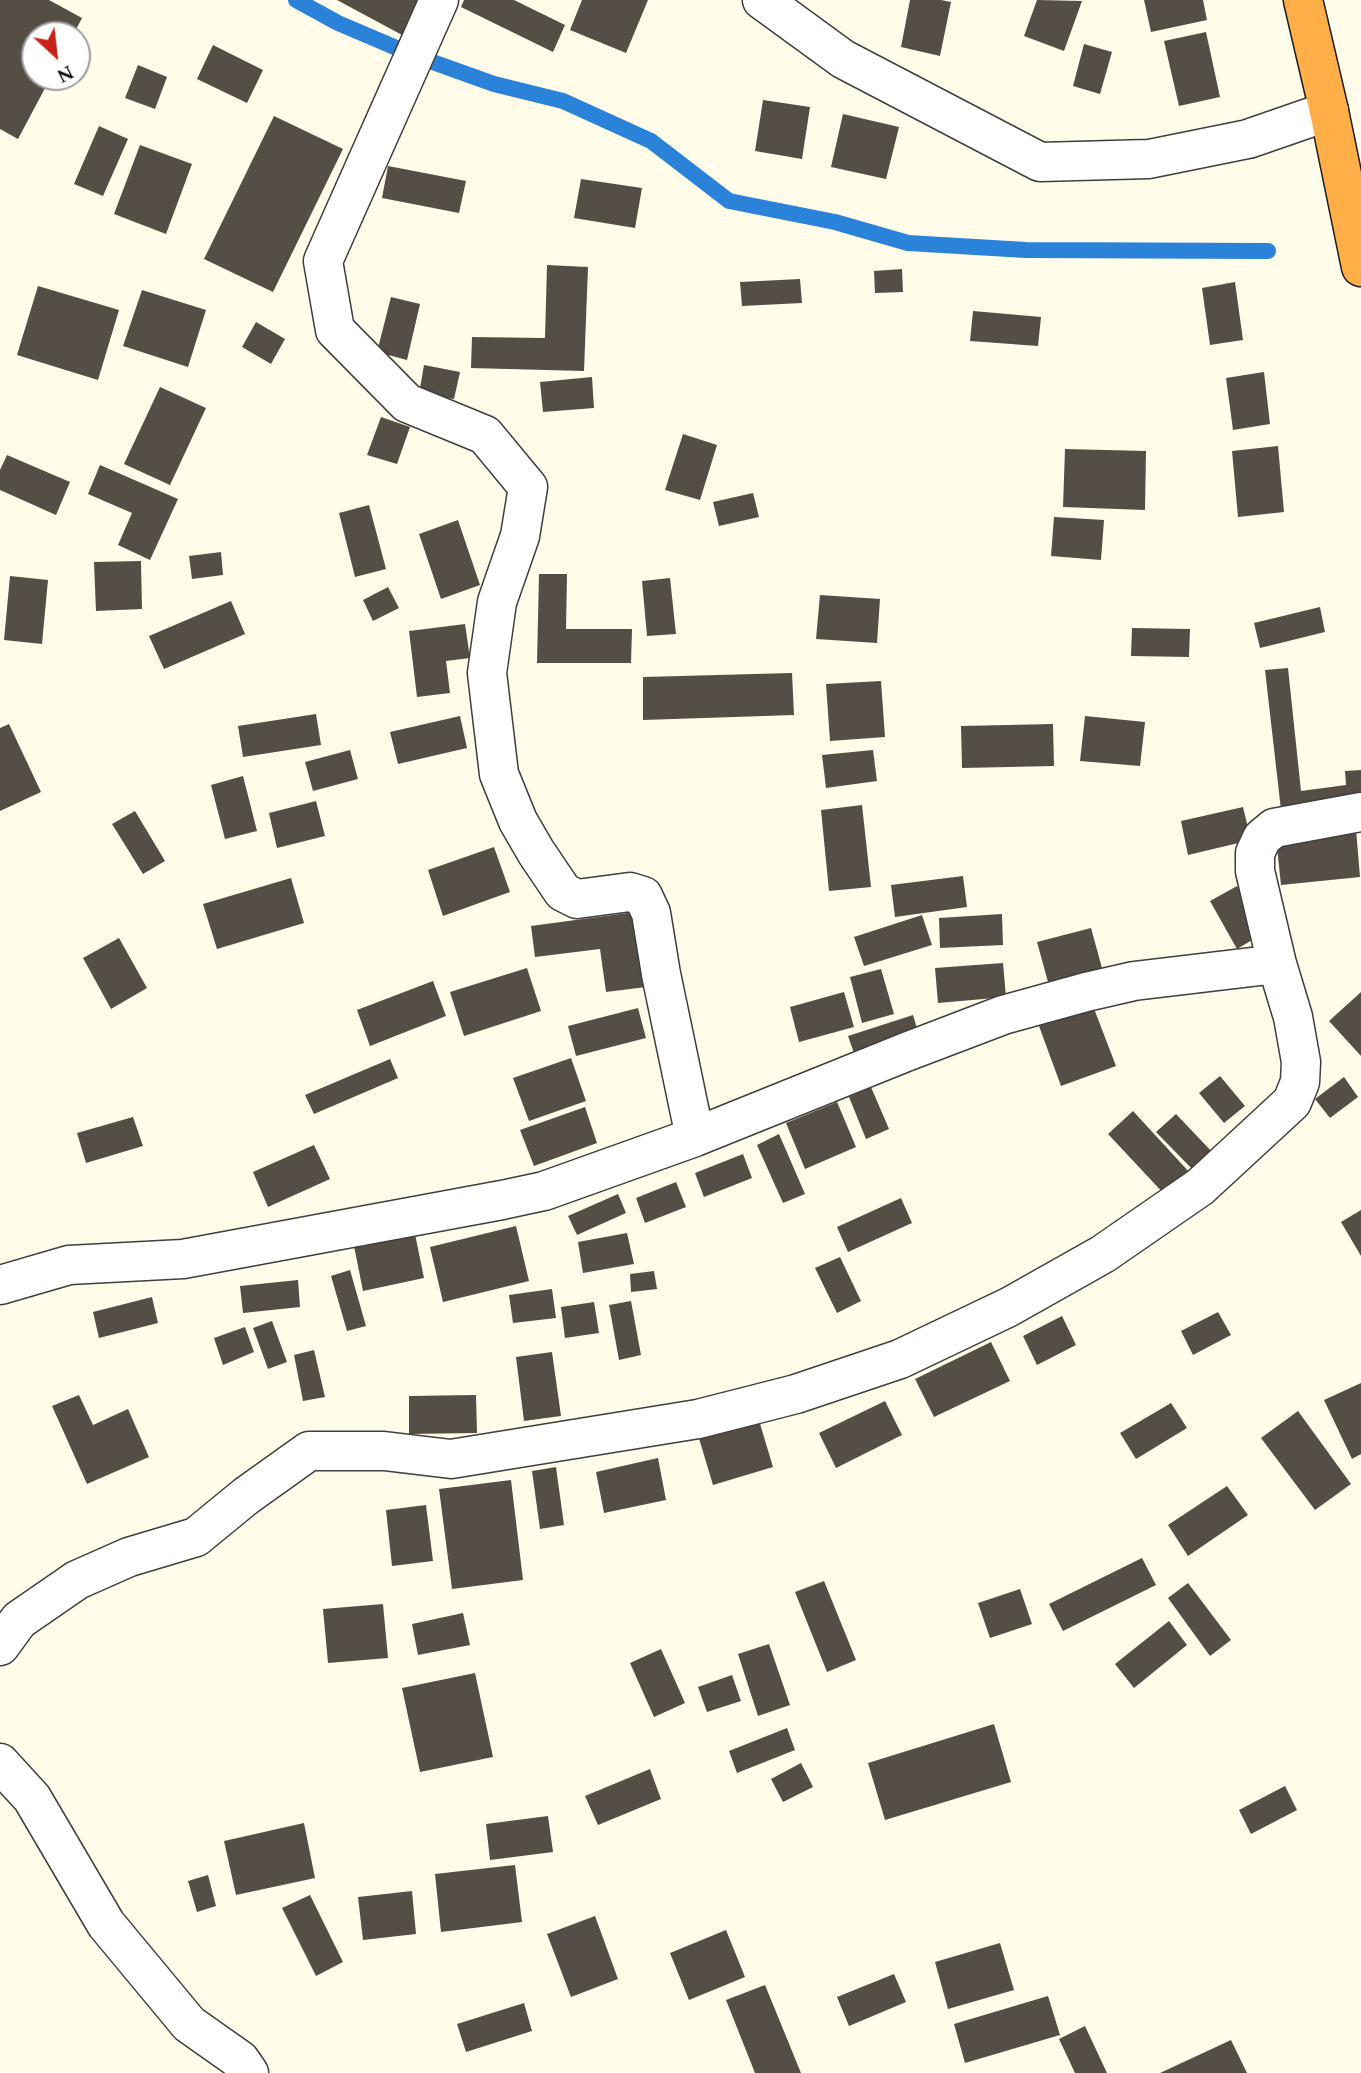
<!DOCTYPE html>
<style>
body{margin:0}
#map{position:relative;width:1361px;height:2073px;overflow:hidden;background:#fffdea;font-family:Spectral,serif}
canvas{display:block}
.north{position:absolute;left:21px;top:21px;width:70px;height:70px;box-sizing:border-box;background:#fff;border:2px solid #9e9e9e;border-radius:50%;rotate:153deg;font-size:19px;font-weight:700;line-height:28px;text-align:center;color:#0c0c0c}
.north::after{content:'';display:block;margin:auto;width:24px;height:32px;background:#c82118;clip-path:polygon(50% 0,100% 100%,50% 72%,0 100%)}
</style>
<div id="map">
<canvas width="1361" height="2073"></canvas>
<div class="north">N</div>
</div>
<script>
const context = document.querySelector('canvas').getContext('2d');
context.lineJoin = 'round';
function trace(path, color, width, dash) { context.strokeStyle = color; context.lineWidth = width; context.lineCap = dash ? 'butt' : 'round'; context.setLineDash(dash || []); context.stroke(path); }
function fillPath(path, color) { context.fillStyle = color; context.fill(path, 'evenodd'); }
trace(new Path2D(`
 M296,0L338,23L413,55L494,84L563,101L651,141L729,201L835,222L908,243L1026,250L1268,251`), '#2a82d9', 16);
fillPath(new Path2D(`
 M0,0H49L82,18L73,35H35V77H51L18,139L0,129Z
 M337,0H421L402,35Z
 M464,0H514L565,25L553,52L461,7Z
 M582,0H648L626,53L570,30Z
 M910,0H941L951,2L940,56L901,47Z
 M1037,0L1082,1L1064,51L1024,36Z
 M1144,0H1203L1207,20L1151,32Z
 M1206,32L1220,97L1179,106L1164,41Z
 M1084,44L1112,52L1100,94L1073,86Z
 M213,45L263,70L247,103L197,79Z
 M138,65L167,77L155,109L125,98Z
 M763,100L810,107L802,159L755,151Z
 M843,114L899,127L886,179L831,167Z
 M274,116L343,149L273,292L204,259Z
 M99,126L128,139L103,196L74,184Z
 M140,145L192,164L166,234L114,214Z
 M388,166L466,181L459,213L382,198Z
 M581,179L642,188L635,228L574,218Z
 M547,265L588,267L584,371L471,368L472,337L545,338Z
 M902,269L903,292L875,293L874,271Z
 M800,279L802,303L742,306L740,282Z
 M1235,282L1243,340L1210,345L1202,288Z
 M38,286L119,310L98,380L17,355Z
 M142,290L206,310L188,367L123,346Z
 M391,297L420,304L407,360L377,352Z
 M973,311L1041,317L1038,346L970,341Z
 M256,322L285,339L271,364L242,347Z
 M424,365L460,372L454,399L419,394Z
 M1264,372L1270,424L1233,430L1226,378Z
 M592,377L594,408L543,412L540,382Z
 M160,387L206,408L170,485L124,464Z
 M381,417L410,427L397,464L367,455Z
 M683,434L717,445L700,500L665,490Z
 M1278,446L1284,512L1238,517L1232,451Z
 M1065,449L1146,451L1145,510L1063,507Z
 M7,455L70,482L56,515L0,490V470Z
 M100,465L178,499L150,560L118,545L132,513L88,494Z
 M753,493L759,517L719,526L713,502Z
 M369,505L386,569L355,577L339,513Z
 M1054,517L1104,520L1101,560L1051,556Z
 M458,520L480,585L441,599L419,534Z
 M221,552L223,575L192,579L189,556Z
 M141,561L142,609L96,611L94,562Z
 M539,574H567L566,629H632L631,663H537Z
 M10,576L48,580L42,644L4,640Z
 M670,578L676,634L647,636L642,581Z
 M388,587L399,608L373,621L363,600Z
 M820,595L880,599L877,643L816,639Z
 M231,601L245,634L164,669L149,636Z
 M1320,607L1325,632L1260,648L1254,623Z
 M465,624L470,658L446,661L450,693L417,697L409,631Z
 M1132,628L1190,629L1189,657L1131,656Z
 M1288,668L1301,791L1346,785L1345,771L1361,770V802L1281,810L1265,670Z
 M792,673L794,715L643,720V677Z
 M881,681L885,737L830,741L826,684Z
 M316,714L321,745L243,757L238,726Z
 M460,716L467,748L398,764L390,732Z
 M1085,716L1145,722L1140,766L1080,761Z
 M9,724L41,792L0,811V728Z
 M1053,724L1054,766L962,768L961,726Z
 M350,750L358,779L313,791L305,762Z
 M873,750L877,781L826,788L822,755Z
 M243,776L257,831L225,839L211,785Z
 M316,801L325,836L277,848L269,813Z
 M862,805L871,887L829,891L821,810Z
 M1243,807L1251,840L1188,855L1181,821Z
 M135,811L165,861L143,874L112,824Z
 M1356,829L1360,877L1281,885L1276,838Z
 M494,847L510,892L443,916L428,870Z
 M963,876L967,907L895,917L891,885Z
 M291,878L304,923L217,949L203,904Z
 M1237,886L1264,933L1237,949L1210,901Z
 M635,912L646,987L606,992L600,949L535,957L531,926Z
 M1002,914L1003,945L940,948L939,918Z
 M922,915L932,945L864,966L854,937Z
 M1091,928L1102,968L1048,982L1037,942Z
 M119,938L147,988L111,1009L83,958Z
 M1003,963L1006,997L938,1003L935,968Z
 M527,968L541,1011L464,1036L450,992Z
 M881,969L894,1014L862,1023L850,977Z
 M433,981L446,1016L370,1046L357,1010Z
 M844,992L854,1027L799,1042L790,1007Z
 M1361,992V1056L1329,1021Z
 M1093,1006L1116,1066L1061,1086L1039,1026Z
 M638,1008L646,1038L576,1056L568,1026Z
 M913,1015L919,1035L855,1056L848,1036Z
 M571,1058L586,1101L529,1121L513,1078Z
 M390,1059L398,1078L314,1114L305,1095Z
 M1220,1076L1245,1106L1224,1123L1199,1093Z
 M1344,1077L1358,1097L1330,1118L1315,1099Z
 M871,1087L889,1129L866,1139L849,1097Z
 M837,1102L856,1147L805,1169L786,1123Z
 M585,1107L597,1143L534,1166L520,1130Z
 M1133,1111L1190,1173L1166,1196L1108,1134Z
 M1176,1114L1215,1155L1196,1173L1156,1132Z
 M133,1117L143,1146L86,1163L77,1133Z
 M779,1134L805,1194L783,1203L757,1145Z
 M314,1145L330,1179L268,1207L253,1172Z
 M743,1154L752,1178L704,1197L695,1173Z
 M676,1182L686,1207L645,1223L636,1198Z
 M618,1194L626,1213L577,1235L568,1216Z
 M901,1198L912,1223L848,1252L837,1227Z
 M1361,1210V1256L1341,1222Z
 M516,1226L529,1281L443,1302L430,1247Z
 M627,1233L634,1264L583,1273L578,1242Z
 M415,1234L424,1278L363,1291L354,1246Z
 M840,1257L861,1301L837,1313L815,1268Z
 M350,1270L366,1326L347,1331L331,1276Z
 M654,1271L657,1289L631,1292L630,1274Z
 M298,1280L300,1307L243,1313L240,1286Z
 M552,1289L556,1318L513,1323L509,1295Z
 M152,1297L158,1323L99,1338L93,1312Z
 M631,1301L641,1355L619,1360L609,1305Z
 M594,1302L599,1333L565,1338L561,1307Z
 M1218,1312L1231,1335L1193,1355L1181,1331Z
 M1062,1316L1076,1345L1037,1365L1023,1336Z
 M272,1321L287,1362L268,1369L253,1328Z
 M245,1327L254,1352L223,1365L214,1338Z
 M991,1342L1010,1381L934,1417L915,1379Z
 M314,1350L325,1397L303,1401L294,1355Z
 M552,1352L561,1416L524,1421L516,1357Z
 M1361,1383V1454L1352,1459L1324,1400Z
 M79,1395L93,1425L128,1409L149,1457L87,1484L52,1406Z
 M476,1395L477,1433L409,1434V1396Z
 M885,1401L902,1435L836,1468L819,1433Z
 M1171,1403L1187,1428L1136,1459L1120,1433Z
 M1298,1411L1351,1484L1315,1510L1261,1438Z
 M758,1417L773,1467L713,1485L698,1435Z
 M658,1458L666,1500L604,1513L596,1472Z
 M556,1467L564,1525L540,1529L532,1471Z
 M511,1480L523,1580L452,1589L439,1489Z
 M1227,1486L1248,1515L1188,1556L1168,1525Z
 M426,1505L433,1561L392,1566L386,1510Z
 M1142,1558L1156,1585L1063,1631L1049,1604Z
 M824,1581L856,1660L827,1672L795,1592Z
 M1188,1583L1231,1640L1210,1656L1168,1598Z
 M1020,1589L1032,1624L990,1638L978,1603Z
 M383,1604L388,1658L328,1663L323,1609Z
 M463,1613L470,1645L418,1655L412,1624Z
 M1169,1621L1187,1645L1134,1688L1115,1664Z
 M769,1644L790,1705L758,1716L738,1654Z
 M661,1649L685,1703L654,1717L630,1663Z
 M475,1673L493,1757L420,1772L402,1688Z
 M732,1675L741,1701L707,1712L698,1687Z
 M994,1724L1011,1782L885,1820L868,1763Z
 M787,1728L795,1750L737,1773L729,1751Z
 M801,1763L813,1787L783,1802L771,1779Z
 M650,1769L661,1799L598,1825L585,1796Z
 M1285,1786L1297,1810L1251,1834L1239,1810Z
 M548,1816L553,1852L490,1860L486,1824Z
 M304,1823L315,1878L236,1895L224,1841Z
 M515,1865L522,1922L441,1932L435,1874Z
 M208,1875L216,1906L197,1912L188,1881Z
 M412,1891L416,1934L363,1940L358,1897Z
 M310,1895L343,1962L316,1976L282,1908Z
 M595,1916L618,1979L571,1997L547,1934Z
 M726,1930L745,1977L689,2000L670,1953Z
 M1000,1943L1014,1990L948,2009L935,1962Z
 M894,1974L906,2002L849,2026L837,1997Z
 M765,1985L801,2073H755L726,2000Z
 M1048,1996L1060,2035L965,2063L954,2024Z
 M524,2003L532,2031L466,2052L457,2024Z
 M1085,2026L1107,2073H1075L1059,2039Z
 M1231,2040L1247,2073H1160Z`), '#554e47');
const minor = new Path2D(`
 M439,0L323,261L335,330L407,403L485,435L528,487L520,536L497,602L487,673L499,774L518,821L536,852L563,892L577,899L630,892L643,896L651,913L661,974L695,1137
 M762,0L843,59L1040,162L1149,159L1248,139L1329,111
 M0,1285L69,1265L183,1259L502,1200L544,1191L695,1137L906,1052L1003,1015L1086,992L1134,981L1277,964
 M0,1646L19,1620L77,1580L129,1557L196,1537L246,1496L309,1451H384L451,1459L698,1419L796,1394L900,1359L1009,1307L1103,1254L1200,1187L1292,1102L1300,1082L1301,1062L1293,1017L1277,964L1255,871V853L1262,838L1274,828L1361,812
 M0,1763L32,1798L106,1924L189,2024L240,2060L249,2073`);
const highway = new Path2D(`
 M1303,0L1329,111L1361,267`);
trace(minor, '#3f3f3f', 41);
trace(highway, '#1d1d1d', 41);
trace(minor, '#fff', 38);
trace(highway, '#ffae48', 38);
</script>
